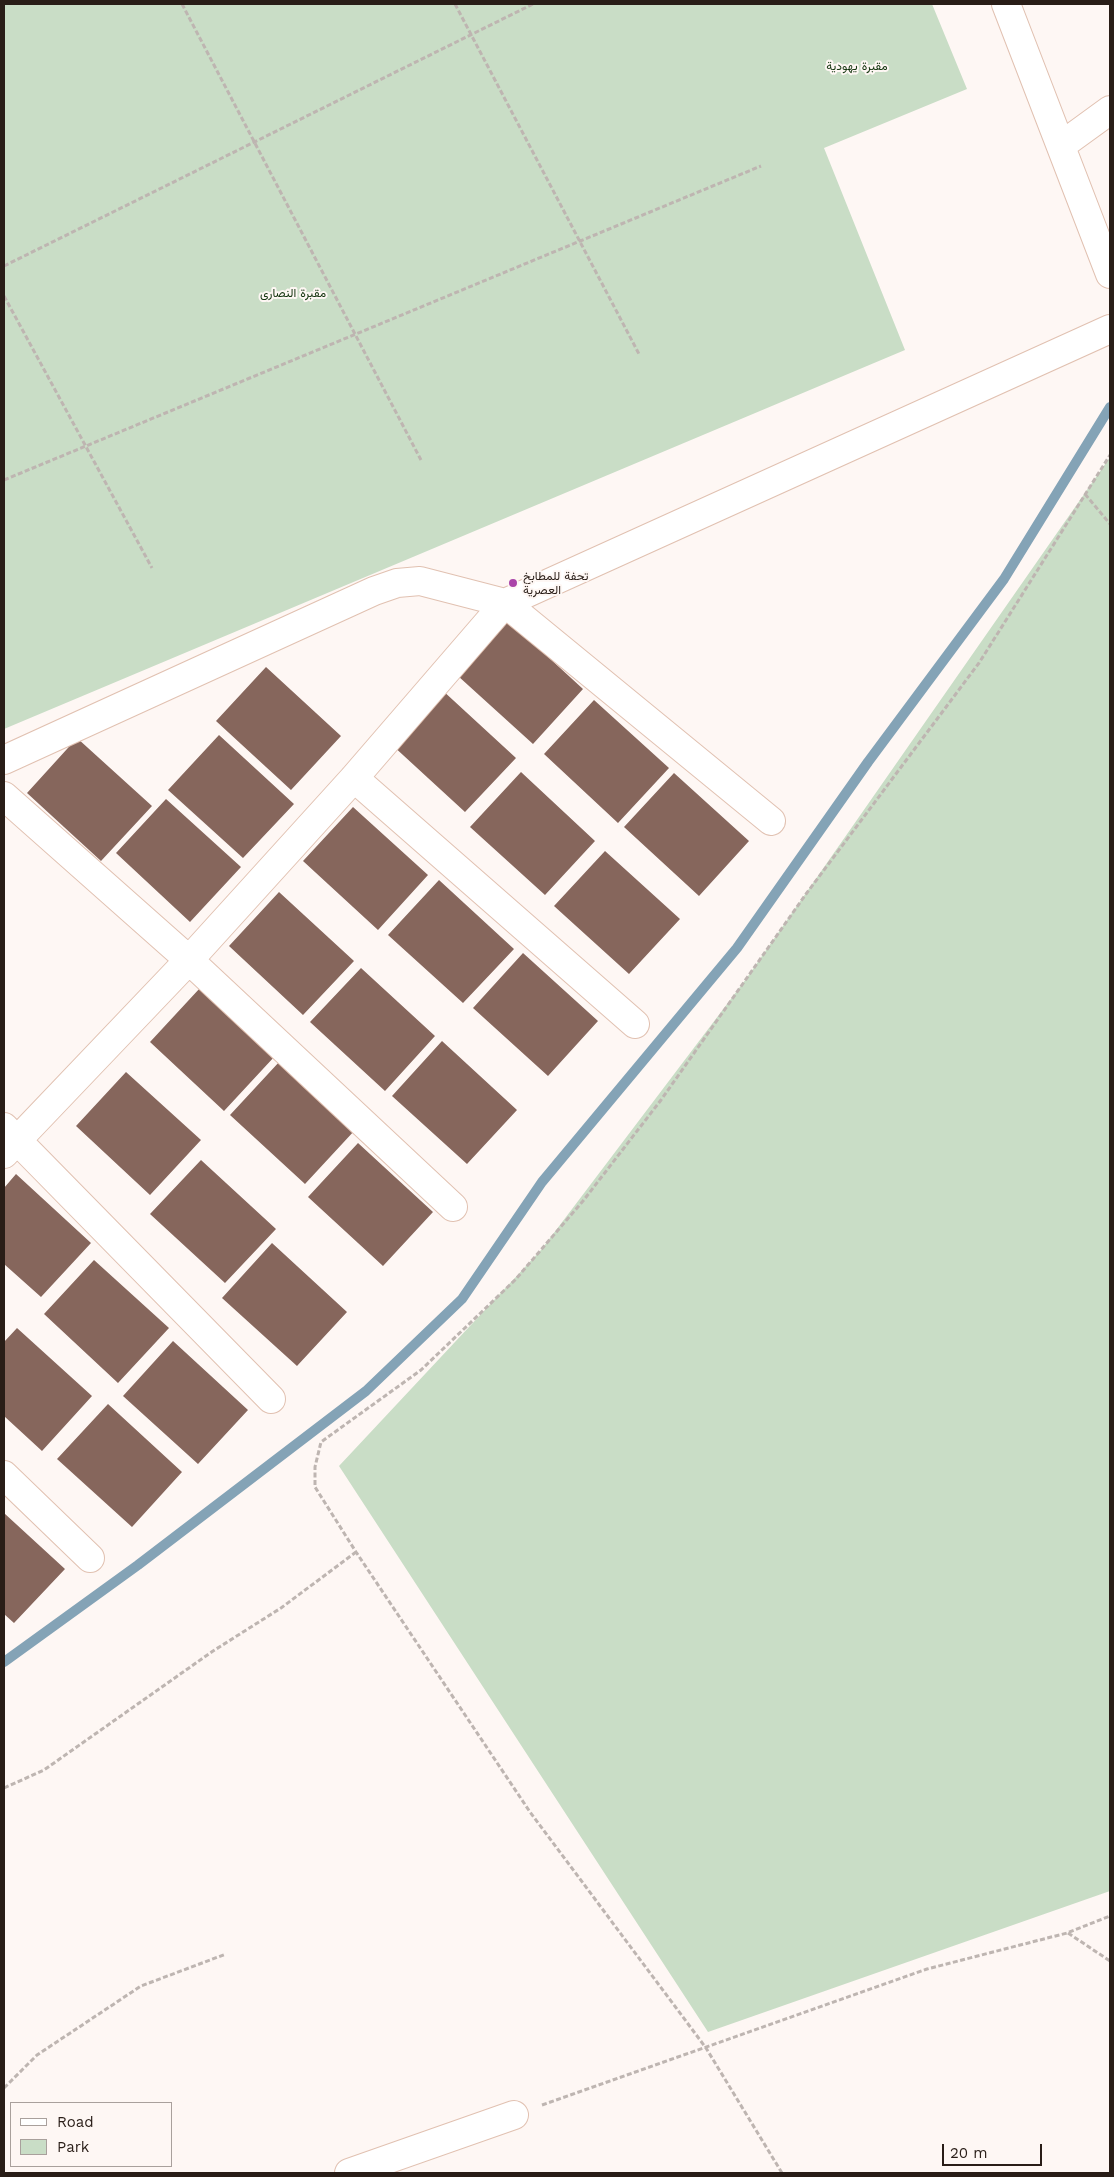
<!DOCTYPE html>
<meta charset="utf-8">
<style>
body{margin:0}
#map{position:relative;width:1114px;height:2177px;overflow:hidden;background:#fef7f4;font-family:"Work Sans",sans-serif}
canvas{display:block}
.frame{position:absolute;inset:0;border:5px solid #291d17;pointer-events:none}
.legend{position:absolute;left:10px;top:2102px;width:162px;height:65px;box-sizing:border-box;background:#fef7f4;border:1px solid #a9a09c;margin:0;padding:6px 9px;list-style:none;font-size:15px;color:#291d17}
.legend li{display:flex;align-items:center;gap:10px;height:25px}
.legend b{width:25px;border:1px solid #a9a09c}
.scale{position:absolute;left:942px;top:2144px;width:100px;height:22px;box-sizing:border-box;border:2px solid #291d17;border-top:0;padding-left:6px;font-size:15px;line-height:18px;white-space:nowrap;color:#291d17;-webkit-text-stroke:4px #fef7f4;paint-order:stroke}
</style>
<div id="map">
<canvas width="1114" height="2177"></canvas>
<div class="frame"></div>
<ul class="legend">
<li><b style="height:6px;background:#fff"></b>Road</li>
<li><b style="height:14px;background:#c9ddc6"></b>Park</li>
</ul>
<div class="scale">20 m</div>
</div>
<script>
const context = document.querySelector('canvas').getContext('2d');
context.lineJoin = 'round';
function fillPath(path, color) { context.fillStyle = color; context.fill(path, 'evenodd'); }
function trace(path, color, width, dash) { context.strokeStyle = color; context.lineWidth = width; context.lineCap = dash ? 'butt' : 'round'; context.setLineDash(dash || []); context.stroke(path); }
function write(font, color, halo, rows, align = 'center') {
  context.font = font + ' "Work Sans",Vazirmatn,sans-serif'; context.lineWidth = 4; context.setLineDash([]); context.textBaseline = 'middle'; context.strokeStyle = halo; context.fillStyle = color; for (const [text, x, y, turn = 0] of rows) {
    context.save(); context.translate(x, y); context.rotate((+turn || 0) * Math.PI / 180); context.textAlign = isNaN(turn) ? turn : align; if (halo) context.strokeText(text, 0, 0); context.fillText(text, 0, 0); context.restore();
  }
}
fillPath(new Path2D(`
 M4,4H932L967,89L824,148L905,350L4,729Z
 M1110,457V1891L708,2032L339,1466L541,1250L746,979Z`), '#c9ddc6');
trace(new Path2D(`
 M4,1662L138,1565L366,1391L462,1299L542,1182L737,948L868,762L1004,579L1110,407`), '#84a3b6', 10);
fillPath(new Path2D(`
 M509,621L583,689L533,744L458,676Z
 M266,667L341,736L291,790L216,721Z
 M441,689L516,758L465,812L391,744Z
 M594,700L669,768L618,823L544,754Z
 M219,735L294,804L243,858L168,790Z
 M77,738L152,806L101,861L27,793Z
 M521,772L595,841L545,895L470,827Z
 M674,773L749,841L699,896L624,827Z
 M166,799L241,867L190,922L116,853Z
 M353,807L428,875L378,930L303,861Z
 M605,851L680,919L629,974L554,906Z
 M439,880L514,949L463,1003L388,935Z
 M279,892L354,961L303,1015L229,946Z
 M523,953L598,1021L548,1076L473,1008Z
 M361,968L435,1036L385,1091L310,1022Z
 M200,988L275,1056L224,1111L150,1042Z
 M442,1041L517,1110L467,1164L392,1096Z
 M280,1061L355,1130L305,1184L230,1115Z
 M126,1072L201,1140L150,1195L76,1126Z
 M358,1143L433,1212L383,1266L308,1197Z
 M201,1160L276,1229L225,1283L150,1214Z
 M16,1174L91,1243L41,1297L4,1264V1188Z
 M272,1243L347,1312L297,1366L222,1298Z
 M94,1260L169,1328L118,1383L44,1314Z
 M17,1328L92,1396L42,1451L4,1416V1342Z
 M173,1341L248,1410L198,1464L123,1396Z
 M108,1404L182,1472L132,1527L57,1459Z
 M4,1513L65,1569L14,1623L4,1614Z`), '#86665c');
const minor = new Path2D(`
 M1006,4L1110,274
 M1062,145L1110,110
 M4,760L374,591L397,583L420,581L505,603L771,821
 M354,778L635,1024
 M4,796L189,960L453,1207
 M4,1127L271,1399
 M4,1154L189,960L354,778L505,603L1110,329
 M4,1475L90,1558
 M349,2173L514,2115`);
trace(minor, '#e1c1b1', 30);
trace(new Path2D(`
 M182,4L421,460
 M455,4L639,354
 M4,266L533,4
 M4,296L152,568
 M4,480L761,166
 M1085,494L1110,524
 M4,1788L44,1770L213,1651L281,1608L356,1552
 M1068,1933L1110,1961
 M4,2088L37,2055L141,1986L226,1954
 M542,2105L927,1969L1067,1933L1110,1916
 M782,2173L706,2048L530,1812L356,1552L315,1487V1467L321,1442L421,1370L515,1280L583,1201L661,1100L806,894L979,663L1110,455`), '#beb5b1', 3, [5, 2.5]);
trace(minor, '#fff', 28);
for (const [x, y, r, color] of [
 [513,583,5,"#aa44a8"]
]) { const dot = new Path2D(); dot.arc(x, y, r, 0, 2 * Math.PI); context.fillStyle = color; context.fill(dot); trace(dot, '#fef7f4', 2); }
write('12px', '#13340e', '#fef7f4', [
 ["مقبرة يهودية",857,66],
 ["مقبرة النصارى",293,293]
]);
write('12px', '#291d17', '#fef7f4', [
 ["تحفة للمطابخ",523,576],
 ["العصرية",523,590]
], 'left');
</script>
